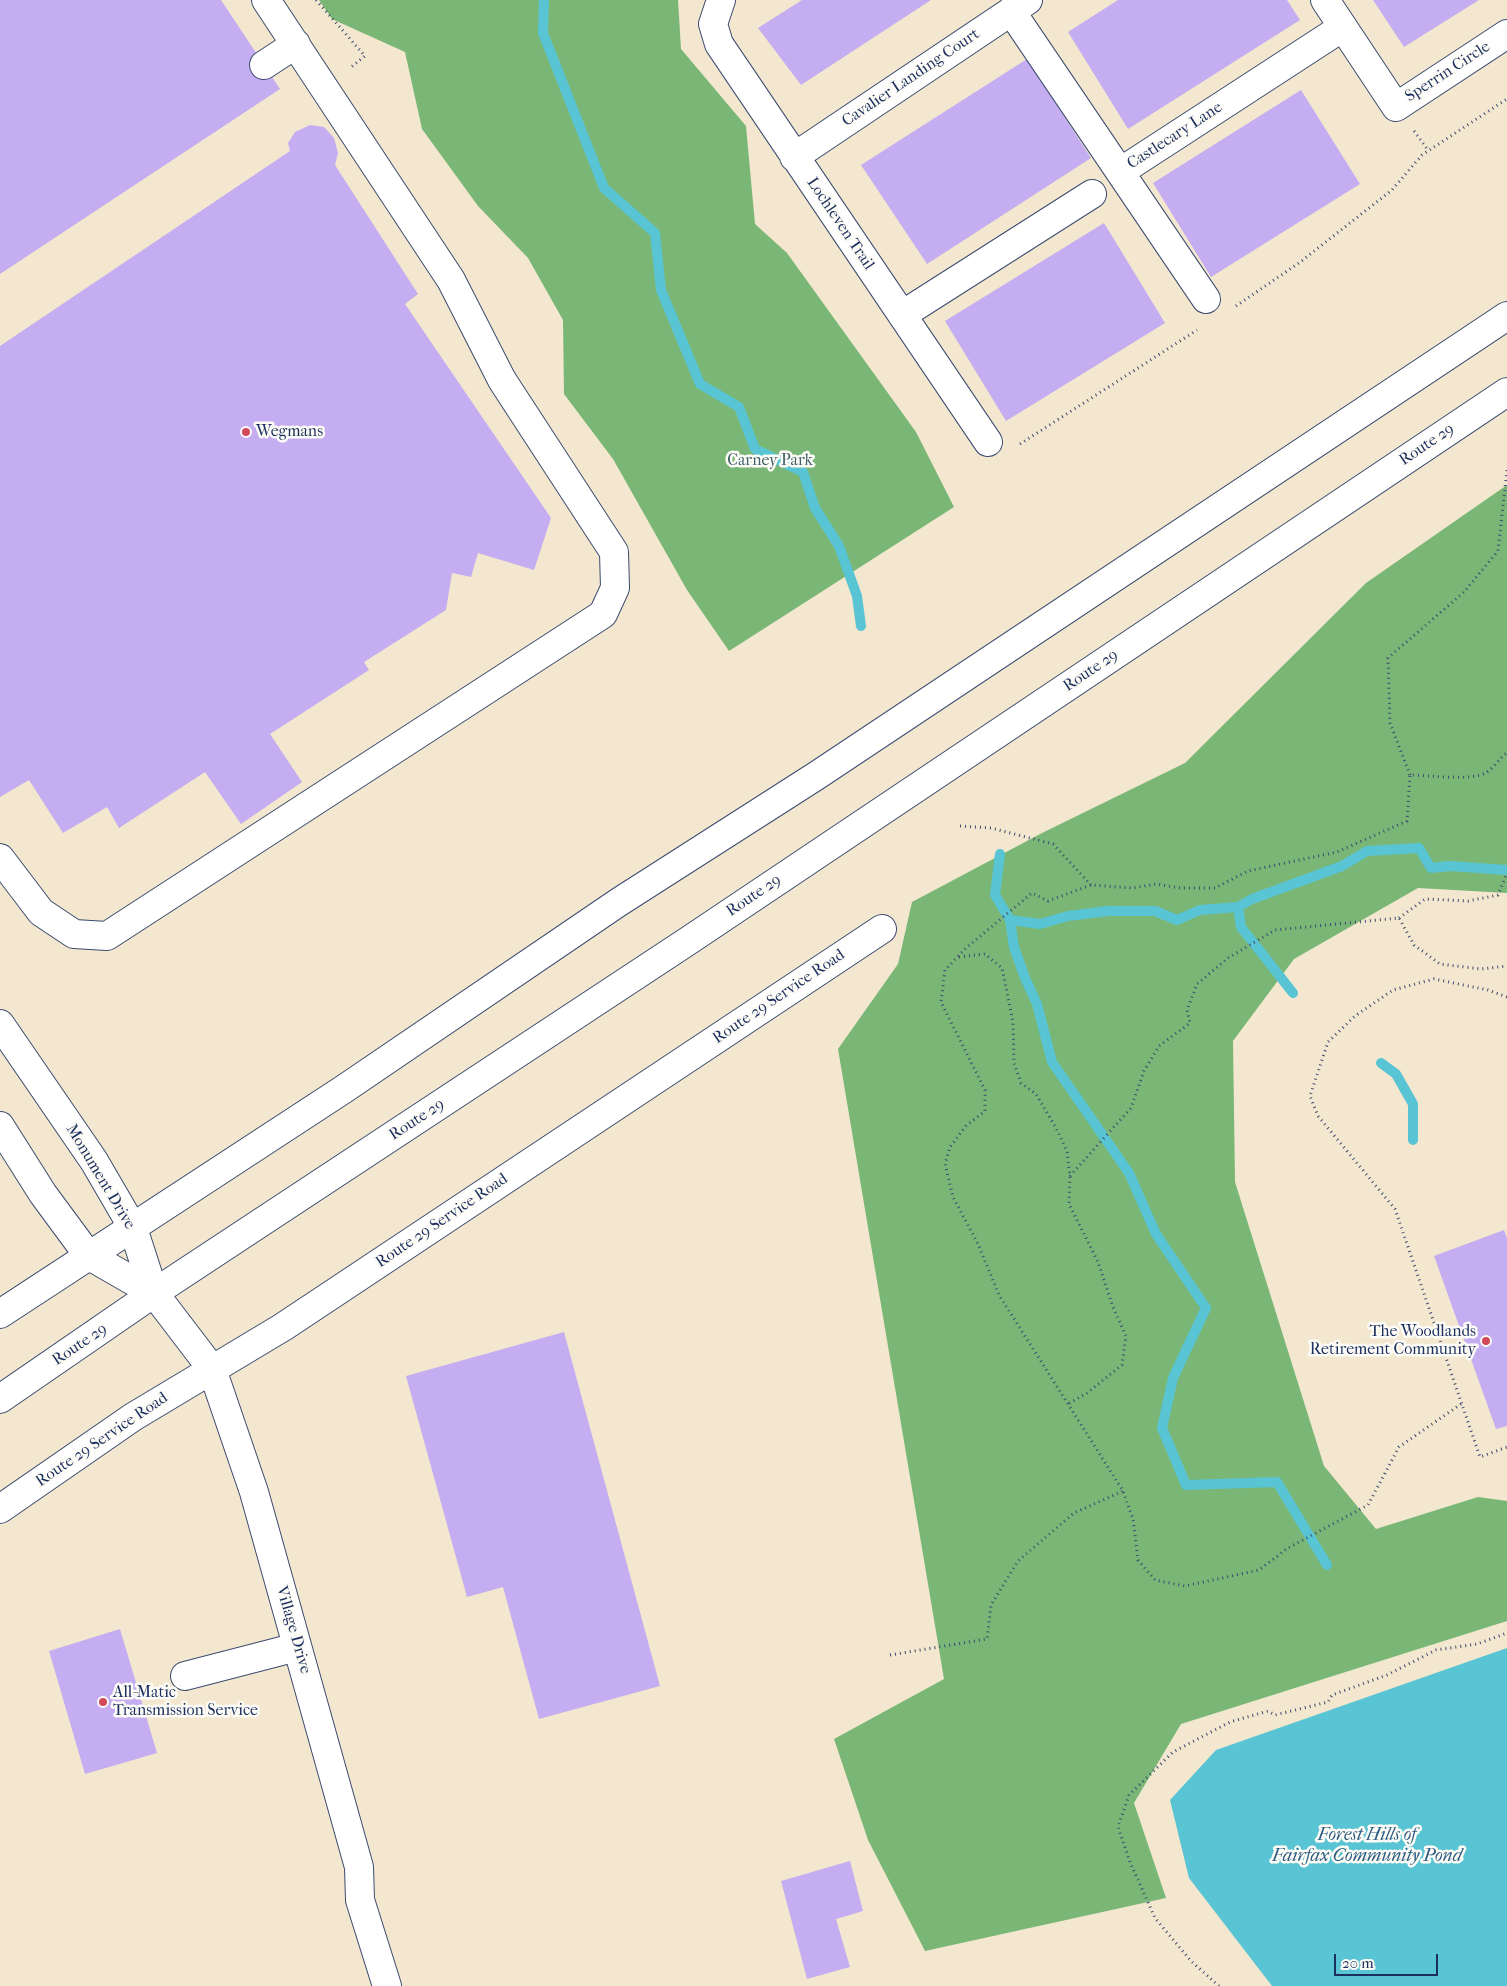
<!DOCTYPE html>
<style>
body{margin:0}
#map{position:relative;width:1507px;height:1986px;overflow:hidden;background:#f3e7cf;font-family:"IM FELL French Canon",serif}
canvas{display:block}
.scale{position:absolute;left:1334px;top:1954px;width:104px;height:22px;box-sizing:border-box;border:2px solid #1b2f5e;border-top:0;padding-left:6px;font-size:15px;line-height:18px;white-space:nowrap;color:#1b2f5e;-webkit-text-stroke:4px #fdfcf7;paint-order:stroke}
</style>
<div id="map">
<canvas width="1507" height="1986"></canvas>
<div class="scale">20 m</div>
</div>
<script>
const context = document.querySelector('canvas').getContext('2d');
context.lineJoin = 'round';
function fillPath(path, color) { context.fillStyle = color; context.fill(path, 'evenodd'); }
function trace(path, color, width, dash) { context.strokeStyle = color; context.lineWidth = width; context.lineCap = dash ? 'butt' : 'round'; context.setLineDash(dash || []); context.stroke(path); }
function write(font, color, halo, rows, align = 'center') {
  context.font = font + ' "IM FELL French Canon",serif'; context.lineWidth = 5; context.setLineDash([]); context.textBaseline = 'middle'; context.strokeStyle = halo; context.fillStyle = color; for (const [text, x, y, turn = 0] of rows) {
    context.save(); context.translate(x, y); context.rotate((+turn || 0) * Math.PI / 180); context.textAlign = isNaN(turn) ? turn : align; if (halo) context.strokeText(text, 0, 0); context.fillText(text, 0, 0); context.restore();
  }
}
fillPath(new Path2D(`
 M319,0H678L681,49L746,126L755,224L787,253L916,432L954,507L729,651L687,590L613,459L564,394L563,320L528,258L478,206L422,129L405,52L332,19Z
 M1507,485V893L1418,888L1294,959L1233,1041L1235,1182L1324,1466L1376,1529L1478,1497L1507,1501V1621L1181,1724L1134,1803L1166,1898L925,1951L868,1840L834,1739L944,1679L838,1049L898,964L912,902L1042,833L1185,763L1366,583Z`), '#7ab776');
fillPath(new Path2D(`
 M1507,1648V1986H1272L1189,1878L1170,1800L1216,1750Z`), '#59c4d3');
trace(new Path2D(`
 M544,0L543,33L604,188L655,233L661,290L700,384L739,407L755,449L803,472L815,508L839,546L857,596L861,626
 M1000,854L995,895L1010,920L1040,924L1068,916L1108,911H1155L1177,920L1200,910L1238,907L1252,899L1342,866L1367,851L1419,848L1431,868L1450,866L1507,870
 M1238,907L1241,927L1293,993
 M1010,920L1014,947L1025,978L1037,1004L1052,1062L1129,1173L1156,1234L1206,1308L1173,1378L1162,1428L1186,1485L1277,1482L1327,1565
 M1381,1063L1396,1074L1413,1104V1140`), '#59c4d3', 10);
fillPath(new Path2D(`
 M0,0H221L280,89L0,274Z
 M802,0H931L801,85L758,28Z
 M1118,0H1287L1300,20L1128,129L1068,32Z
 M1373,0H1479L1404,47Z
 M1027,59L1091,158L927,264L861,165Z
 M1301,90L1360,184L1211,277L1153,183Z
 M310,125L324,127L334,138L338,153L335,165L418,294L405,304L551,518L534,570L478,553L471,577L452,573L446,610L364,662L369,670L270,734L302,782L241,824L205,772L119,828L107,807L63,833L29,780L0,797V346L290,151L288,143L295,132Z
 M1104,223L1165,323L1006,421L945,321Z
 M1504,1230L1507,1238V1426L1496,1429L1434,1256Z
 M564,1332L660,1686L539,1719L503,1587L467,1597L406,1376Z
 M120,1629L157,1753L85,1774L49,1651Z
 M850,1861L863,1911L836,1919L850,1967L807,1979L781,1881Z`), '#c4adf1');
const minor = new Path2D(`
 M721,0L713,24L719,44L988,442
 M1325,0L1396,107L1507,34
 M1011,11L1206,299
 M264,65L296,44
 M794,157L1028,0
 M1120,172L1343,27
 M902,315L1092,194
 M0,858L41,912L74,934L107,936L603,614L615,588L614,552L502,380L451,280L266,0
 M154,1293L212,1369L254,1492L359,1867L360,1900L387,1986
 M0,1509L133,1417L283,1327L882,929
 M185,1676L297,1647`);
const major = new Path2D(`
 M0,1024L94,1161L133,1228L154,1293
 M0,1126L43,1194L88,1255L154,1293
 M0,1314L344,1089L619,902L816,776L1507,316
 M0,1399L154,1293L688,941L1507,392`);
trace(minor, '#3b4b6f', 30);
trace(major, '#3b4b6f', 30);
trace(new Path2D(`
 M316,0L365,56L350,68
 M1414,131L1428,150
 M1236,306L1299,263L1392,190L1422,155L1507,99
 M1020,444L1197,330
 M1410,775L1390,723L1388,658L1464,592L1498,551L1507,470
 M960,826L991,828L1053,844L1091,885
 M1399,918L1425,899L1468,901L1498,895L1507,873
 M959,957L985,954L1002,968L1013,1022L1014,1063L1021,1083L1036,1094L1056,1128L1067,1151L1070,1176L1069,1204L1098,1262L1113,1307L1126,1336L1122,1365L1087,1393L1068,1404
 M1507,997L1488,990L1434,979L1393,990L1355,1016L1328,1042L1310,1096L1318,1116L1395,1209L1480,1457L1507,1447
 M1070,1176L1131,1108L1144,1071L1159,1046L1190,1023L1187,1010L1197,984L1228,958L1275,930L1399,918L1414,945L1440,964L1481,969L1507,966
 M1461,1404L1399,1447L1368,1505L1288,1548L1259,1570L1185,1586L1155,1580L1138,1560L1133,1519L1123,1491L999,1295L978,1244L953,1197L945,1164L950,1147L966,1126L985,1111V1090L941,1002L945,970L966,948L1032,893L1048,901L1091,885L1133,888L1156,884L1180,888H1215L1248,871L1337,852L1407,821L1410,775C1429,775 1472,782 1487,772C1495,767 1499,758 1507,753
 M890,1655L987,1639L991,1605L1018,1561L1074,1513L1123,1491
 M1219,1986L1191,1961L1155,1918L1130,1862L1118,1827L1129,1795L1173,1752L1230,1722L1268,1711L1275,1715L1328,1702L1332,1695L1387,1675L1436,1650L1477,1644L1507,1633`), '#3b4b6f', 3, [1, 4]);
trace(minor, '#fff', 28);
trace(major, '#fff', 28);
for (const [x, y, r, color] of [
 [246,432,5,"#d1495b"],
 [1486,1341,5,"#d1495b"],
 [103,1702,5,"#d1495b"]
]) { const dot = new Path2D(); dot.arc(x, y, r, 0, 2 * Math.PI); context.fillStyle = color; context.fill(dot); trace(dot, '#fdfcf7', 2); }
write('16px', '#1b2f5e', '#fdfcf7', [
 ["Sperrin Circle",1448,72,-33],
 ["Cavalier Landing Court",911,78,-34],
 ["Castlecary Lane",1175,136,-33],
 ["Lochleven Trail",840,224,56],
 ["Route 29",1427,445,-34],
 ["Route 29",1091,671,-34],
 ["Route 29",754,896,-34],
 ["Route 29 Service Road",779,997,-34],
 ["Route 29",417,1120,-33],
 ["Monument Drive",100,1177,59],
 ["Route 29 Service Road",442,1221,-34],
 ["Route 29",80,1345,-34],
 ["Route 29 Service Road",102,1440,-34],
 ["Village Drive",293,1630,74]
]);
write('16px', '#1b2f5e', '#fdfcf7', [
 ["Wegmans",256,432],
 ["The Woodlands",1476,1332,"right"],
 ["Retirement Community",1476,1350,"right"],
 ["All-Matic",113,1693],
 ["Transmission Service",113,1711]
], 'left');
write('16px', '#40616b', '#fdfcf7', [
 ["Carney Park",770,461]
]);
write('italic 18px', '#2e5c81', '#fdfcf7', [
 ["Forest Hills of",1367,1836],
 ["Fairfax Community Pond",1367,1857]
]);
</script>
